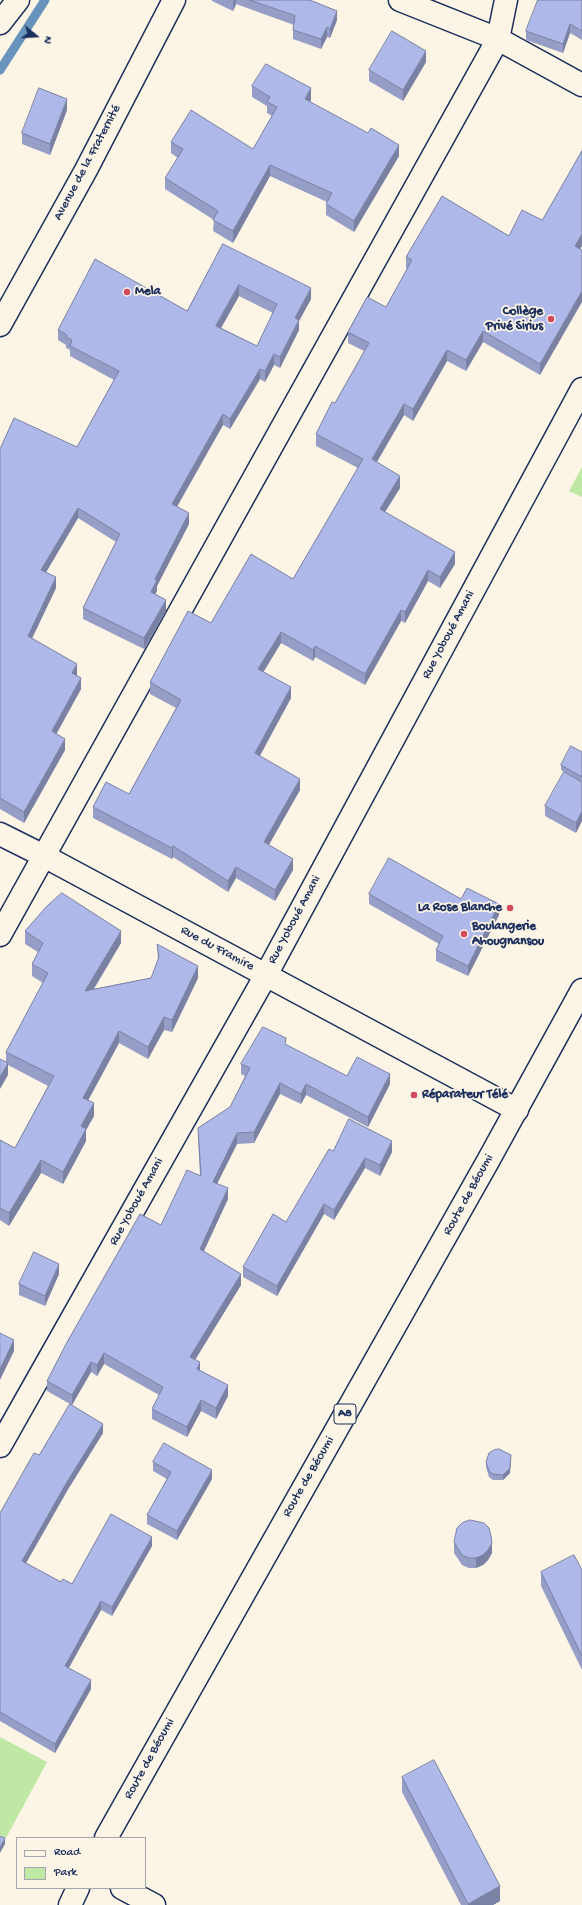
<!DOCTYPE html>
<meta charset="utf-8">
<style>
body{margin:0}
#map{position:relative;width:582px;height:1905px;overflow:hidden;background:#fcf5e5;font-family:"Gochi Hand",sans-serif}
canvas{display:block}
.legend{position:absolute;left:16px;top:1837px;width:130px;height:52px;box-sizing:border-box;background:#fcf5e5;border:1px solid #a2a6af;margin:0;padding:5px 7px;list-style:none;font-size:12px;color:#1b2f5e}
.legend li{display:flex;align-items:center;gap:8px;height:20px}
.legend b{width:20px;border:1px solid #a2a6af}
.north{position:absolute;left:16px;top:16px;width:40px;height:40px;-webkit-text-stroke:3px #fcf5e5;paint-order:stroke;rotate:108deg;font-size:11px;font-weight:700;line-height:16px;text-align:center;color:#1b2f5e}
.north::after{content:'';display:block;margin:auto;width:14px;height:18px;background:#1b2f5e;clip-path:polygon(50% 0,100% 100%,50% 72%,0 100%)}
</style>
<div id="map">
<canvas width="582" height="1905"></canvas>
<ul class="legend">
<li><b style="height:5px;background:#fcf5e5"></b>Road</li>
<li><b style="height:11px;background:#bee8a4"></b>Park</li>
</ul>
<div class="north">N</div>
</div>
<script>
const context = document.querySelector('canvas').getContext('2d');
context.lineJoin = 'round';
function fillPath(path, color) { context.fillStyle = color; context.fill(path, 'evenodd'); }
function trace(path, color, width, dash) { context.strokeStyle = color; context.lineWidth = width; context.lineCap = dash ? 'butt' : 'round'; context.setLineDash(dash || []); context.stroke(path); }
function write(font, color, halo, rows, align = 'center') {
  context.font = font + ' "Gochi Hand",sans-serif'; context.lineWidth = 3.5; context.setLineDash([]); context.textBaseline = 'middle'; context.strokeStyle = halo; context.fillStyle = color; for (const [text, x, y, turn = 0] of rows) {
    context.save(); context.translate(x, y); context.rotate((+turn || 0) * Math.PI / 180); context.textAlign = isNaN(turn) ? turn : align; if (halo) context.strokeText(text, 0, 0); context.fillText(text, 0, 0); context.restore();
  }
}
fillPath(new Path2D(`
 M582,467V497L569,491Z
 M0,1737L47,1762L6,1838L0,1835Z`), '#bee8a4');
trace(new Path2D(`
 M0,70L45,0`), '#6793bc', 9);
const street = new Path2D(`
 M400,0L498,39L582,85
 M0,23L18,0
 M0,834L44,856L517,1110
 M0,935L498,39L506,0
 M0,1446L266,975L582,389
 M122,1888L154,1905`);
const secondary = new Path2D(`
 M0,325L86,170L174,0`);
const primary = new Path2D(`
 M106,1838L488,1161L582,990
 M70,1905L78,1888`);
trace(street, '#1b2f5e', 25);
trace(secondary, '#1b2f5e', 25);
trace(primary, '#1b2f5e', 25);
trace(street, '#fcf5e5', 22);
trace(secondary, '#fcf5e5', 22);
trace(primary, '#fcf5e5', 22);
fillPath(new Path2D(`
 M212,0H310L337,20L330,38L327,37L321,49L293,39V30L294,25L236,4L233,11L212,1Z
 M582,0V40L570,33L563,53L526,40V31Z
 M426,62L403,101L369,81V70Z
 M252,86L311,100L310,102L399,156L354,232L326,215V204L327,202L270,176L233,243L213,231L214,220L165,189V178L178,158L171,153V142L253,149L272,116L267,113V106L252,97Z
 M67,110L50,155L22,144V133Z
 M509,236L580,249L540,375L483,342L466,371L447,361L413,421L404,415L377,462L400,488L385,512L455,564L440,588L428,581L405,623L401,621L365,685L315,657L313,661L281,643L263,672L291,698L259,756L300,790L269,845L293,870L275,901L236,878L228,892L173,857L172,859L93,818V807L129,794L176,708L150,694V682L211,623L293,579L358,468L316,446V434L335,403L364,351L348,343V332L386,307L407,269L406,268V257Z
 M223,244L311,299L299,321V330L280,368L274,365L265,382L260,379L230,429L223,425L177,507L189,524L157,586V591L155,594L166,611L144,649L83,619V608L116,542L78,518L46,572L56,588L32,638L77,675L76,676L81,689L56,734L65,750L24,823L0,809V449L77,447L114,380L70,356V350L66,348V345L58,340V330L187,311ZM239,296L273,313L257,346L221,328Z
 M582,752V782L561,770V765Z
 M582,782L576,833L545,816V806Z
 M369,894L499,915L468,976L436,961V950L439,944L369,904Z
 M25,931L121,943L94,989L151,978L158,960L157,944L198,978L172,1032L164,1030L148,1059L119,1043L88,1100L94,1116L86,1130V1141L63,1184L41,1173L9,1226L0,1220V1140L15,1148L48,1086L8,1065V1075L6,1062V1052L43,983L32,976V964L38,952L25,944Z
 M286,1045L347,1076L390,1084L368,1127L306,1095L301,1104L280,1094L254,1143L237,1144L217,1183L228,1199L204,1251L241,1285L195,1360L200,1371L228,1396L216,1419L201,1411L187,1437L152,1419V1409L159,1395L104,1364L97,1376L91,1372L72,1405L103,1433L67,1491L26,1563L61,1582L72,1584L152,1546L112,1616L101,1610L68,1668L91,1689L55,1753L0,1721V1513L39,1455L70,1404L47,1391V1381L161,1225L200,1176L198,1138V1128L230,1107L245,1076L241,1074V1064Z
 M333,1151L392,1152L380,1176L365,1168L334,1220L324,1214L277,1296L243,1277V1267L286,1222Z
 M59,1274L45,1306L19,1295V1284Z
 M153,1462L212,1479L177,1540L147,1524V1515L167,1479L153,1471Z
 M486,1462L510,1473L503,1480H493L489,1477L486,1467Z
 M454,1542L492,1553L488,1560L483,1565L476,1568H469L462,1565L454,1553Z
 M582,1570V1670L541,1586V1572Z
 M402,1777L500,1901L493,1905H461L402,1792Z`), '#969ec8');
fillPath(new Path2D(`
 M234,0H236V4L233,11V2Z
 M337,11V20L330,38V29Z
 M570,24V33L563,53V44Z
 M327,27V37L321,49V39Z
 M426,51V62L403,101V90Z
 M311,88V100L305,110V99Z
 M67,99V110L50,155V144Z
 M399,145V156L354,232V221Z
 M270,165V176L233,243V231Z
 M582,234V246L575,257V246Z
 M239,285V296L216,337V326Z
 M311,288V299L299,321V330L280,368V357L295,318Z
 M582,291V302L540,375V364Z
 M483,331V342L466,371V360Z
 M447,350V361L413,421V409Z
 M274,354V365L265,382V371Z
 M260,369V379L230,429V419Z
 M404,404V415L372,470V459Z
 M223,414V425L172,515V504Z
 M400,476V488L380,520V509Z
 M78,508V518L41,581V570Z
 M189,513V524L157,586V591L151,603V592L155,579Z
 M455,552V564L440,588V577Z
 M428,570V581L405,623V612Z
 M56,577V588L28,647V636Z
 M166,600V611L144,649V638Z
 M401,610V621L365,685V674Z
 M281,632V643L258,681V669Z
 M315,646V657L313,661V650Z
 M77,664V675L72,684V673Z
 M81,678V689L52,742V731Z
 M291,687V698L255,765V753Z
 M65,739V750L24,823V812Z
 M300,779V790L264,853V842Z
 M582,811V821L576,833V823Z
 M173,846V857L172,859V848Z
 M293,859V870L275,901V890Z
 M236,867V878L228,892V881Z
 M499,904V915L468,976V966Z
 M121,931V943L85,1003V991Z
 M198,966V978L172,1032V1020Z
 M164,1017V1030L148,1059V1047Z
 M119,1031V1043L83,1110V1098Z
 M8,1063V1075L0,1089V1077Z
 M390,1074V1084L368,1127V1117Z
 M280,1083V1094L254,1143V1132Z
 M306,1084V1095L301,1104V1094Z
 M94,1103V1116L86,1130V1141L63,1184V1172L81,1126Z
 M237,1133V1144L213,1192V1182Z
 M392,1141V1152L380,1176V1165Z
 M365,1158V1168L334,1220V1210Z
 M41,1160V1173L9,1226V1213Z
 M228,1188V1199L200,1259V1249Z
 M324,1204V1214L277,1296V1286Z
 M59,1264V1274L45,1306V1296Z
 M241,1274V1285L190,1368V1357Z
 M14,1340V1351L0,1380V1369Z
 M104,1353V1364L97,1376V1365Z
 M91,1362V1372L72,1405V1395Z
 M200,1362V1373L197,1369Z
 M228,1385V1396L216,1419V1408Z
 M201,1400V1411L187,1437V1427Z
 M103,1424V1433L67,1491L22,1570V1561L67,1482Z
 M511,1461L510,1473L503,1480V1475Z
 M212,1470V1479L177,1540V1531Z
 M152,1537V1546L112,1616V1607Z
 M492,1543V1553L488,1560L483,1565L476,1568V1558Z
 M101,1601V1610L65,1675V1666Z
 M91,1680V1689L55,1753V1744Z
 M5,1838V1844L0,1853V1848Z
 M500,1886V1901L493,1905H468V1904Z`), '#7a81a3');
const building = new Path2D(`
 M250,0H310L337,11L330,29L327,27L321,39L293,30L295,16Z
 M538,0H582V31L570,24L563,44L526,31Z
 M392,31L426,51L403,90L369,70Z
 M266,64L311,88L305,99L368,133L371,128L399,145L354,221L326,204L332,193L270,165L233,231L213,220L218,211L165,178L183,149L171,142L191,110L253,149L277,107L267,102L270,97L252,86Z
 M39,88L67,99L50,144L22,133Z
 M582,151V234L575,246L582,250V291L540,364L483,331L466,360L447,350L413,409L404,404L372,459L400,476L380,509L455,552L440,577L428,570L405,612L401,610L365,674L315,646L313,650L281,632L258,669L291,687L255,753L300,779L264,842L293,859L275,890L236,867L228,881L173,846L172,848L93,807L106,782L129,794L181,700L150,682L188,611L211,623L251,554L293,579L363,459L316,434L332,402L335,403L369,343L348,332L367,297L386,307L412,260L406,257L442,196L509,236L522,210L542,220Z
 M223,244L311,288L295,318L299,320L280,357L274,354L265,371L260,369L230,419L223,414L172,504L189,513L155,579L157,580L151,592L166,600L144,638L83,608L120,534L78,508L41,570L56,577L28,636L77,664L72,673L81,678L52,731L65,739L24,812L0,798V449L14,418L77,447L119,371L70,346L72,340L66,337L67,335L58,330L95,259L187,311ZM239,285L277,304L257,346L216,326Z
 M571,746L582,752V777L561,765Z
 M564,772L582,782V811L576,823L545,806Z
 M389,858L461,899L467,888L499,904L468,966L436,950L443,936L369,894Z
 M62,893L121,931L85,991L151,978L159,957L157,944L198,966L172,1020L164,1017L148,1047L119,1031L83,1098L94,1103L81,1126L86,1129L63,1172L41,1160L9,1213L0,1208V1140L15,1148L54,1076L6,1052L48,973L32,964L43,943L25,931L47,906Z
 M263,1027L286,1038L285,1044L347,1076L357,1057L390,1074L368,1117L306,1084L301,1094L280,1083L254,1132L237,1133L213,1182L228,1188L200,1249L241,1274L190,1357L200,1362L197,1369L228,1385L216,1408L201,1400L187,1427L152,1409L163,1387L104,1353L97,1365L91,1362L72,1395L47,1381L66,1344L140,1214L161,1225L187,1170L201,1176L198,1128L230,1107L250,1068L241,1064Z
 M0,1059L8,1063L0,1077Z
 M349,1119L392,1141L380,1165L365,1158L334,1210L324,1204L277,1286L243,1267L273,1214L286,1222L329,1149L333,1151Z
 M34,1252L59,1264L45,1296L19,1284Z
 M0,1333L14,1340L0,1369Z
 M70,1404L103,1424L67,1482L22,1561L61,1582L63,1579L72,1584L111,1514L152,1537L112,1607L101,1601L65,1666L91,1680L55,1744L0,1712V1513L34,1453L39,1455Z
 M164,1443L212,1470L177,1531L147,1515L171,1472L153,1462Z
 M499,1449L511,1455L510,1468L503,1475L493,1474L489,1471L486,1462L489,1453L494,1450Z
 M470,1520L484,1523L489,1528L491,1536L492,1543L488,1550L483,1555L476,1558H469L462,1555L454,1542L457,1528L462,1523Z
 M574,1555L582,1570V1656L541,1572Z
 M434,1760L500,1886L468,1904L402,1777Z
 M0,1836L5,1838L0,1848Z`);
fillPath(building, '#aeb8e9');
trace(building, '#7a81a3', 1);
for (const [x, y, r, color] of [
 [127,292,4,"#d1495b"],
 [551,319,4,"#d1495b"],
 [510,908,4,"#d1495b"],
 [464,934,4,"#d1495b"],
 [414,1095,4,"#d1495b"]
]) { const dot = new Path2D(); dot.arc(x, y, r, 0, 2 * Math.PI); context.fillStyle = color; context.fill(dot); trace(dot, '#fcf5e5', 1.5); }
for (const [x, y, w] of [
 [345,1414,22]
]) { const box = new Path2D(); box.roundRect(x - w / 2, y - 10, w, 20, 3); context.fillStyle = '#fcf5e5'; context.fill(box); trace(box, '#1b2f5e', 1); }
write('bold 12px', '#1b2f5e', null, [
 ["A8",345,1414]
]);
write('13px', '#1b2f5e', '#fcf5e5', [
 ["Avenue de la Fraternité",88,163,-62],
 ["Rue Yoboué Amani",449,635,-62],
 ["Rue Yoboué Amani",295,920,-62],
 ["Rue du Framire",217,949,28],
 ["Route de Béoumi",469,1195,-61],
 ["Rue Yoboué Amani",137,1202,-61],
 ["Route de Béoumi",309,1477,-60],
 ["Route de Béoumi",150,1759,-61]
]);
write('bold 13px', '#1b2f5e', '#fcf5e5', [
 ["Mela",135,292],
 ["Collège",543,312,"right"],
 ["Privé Sirius",543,327,"right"],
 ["La Rose Blanche",502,908,"right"],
 ["Boulangerie",472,927],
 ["Ahougnansou",472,942],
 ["Réparateur Télé",422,1095]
], 'left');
</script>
